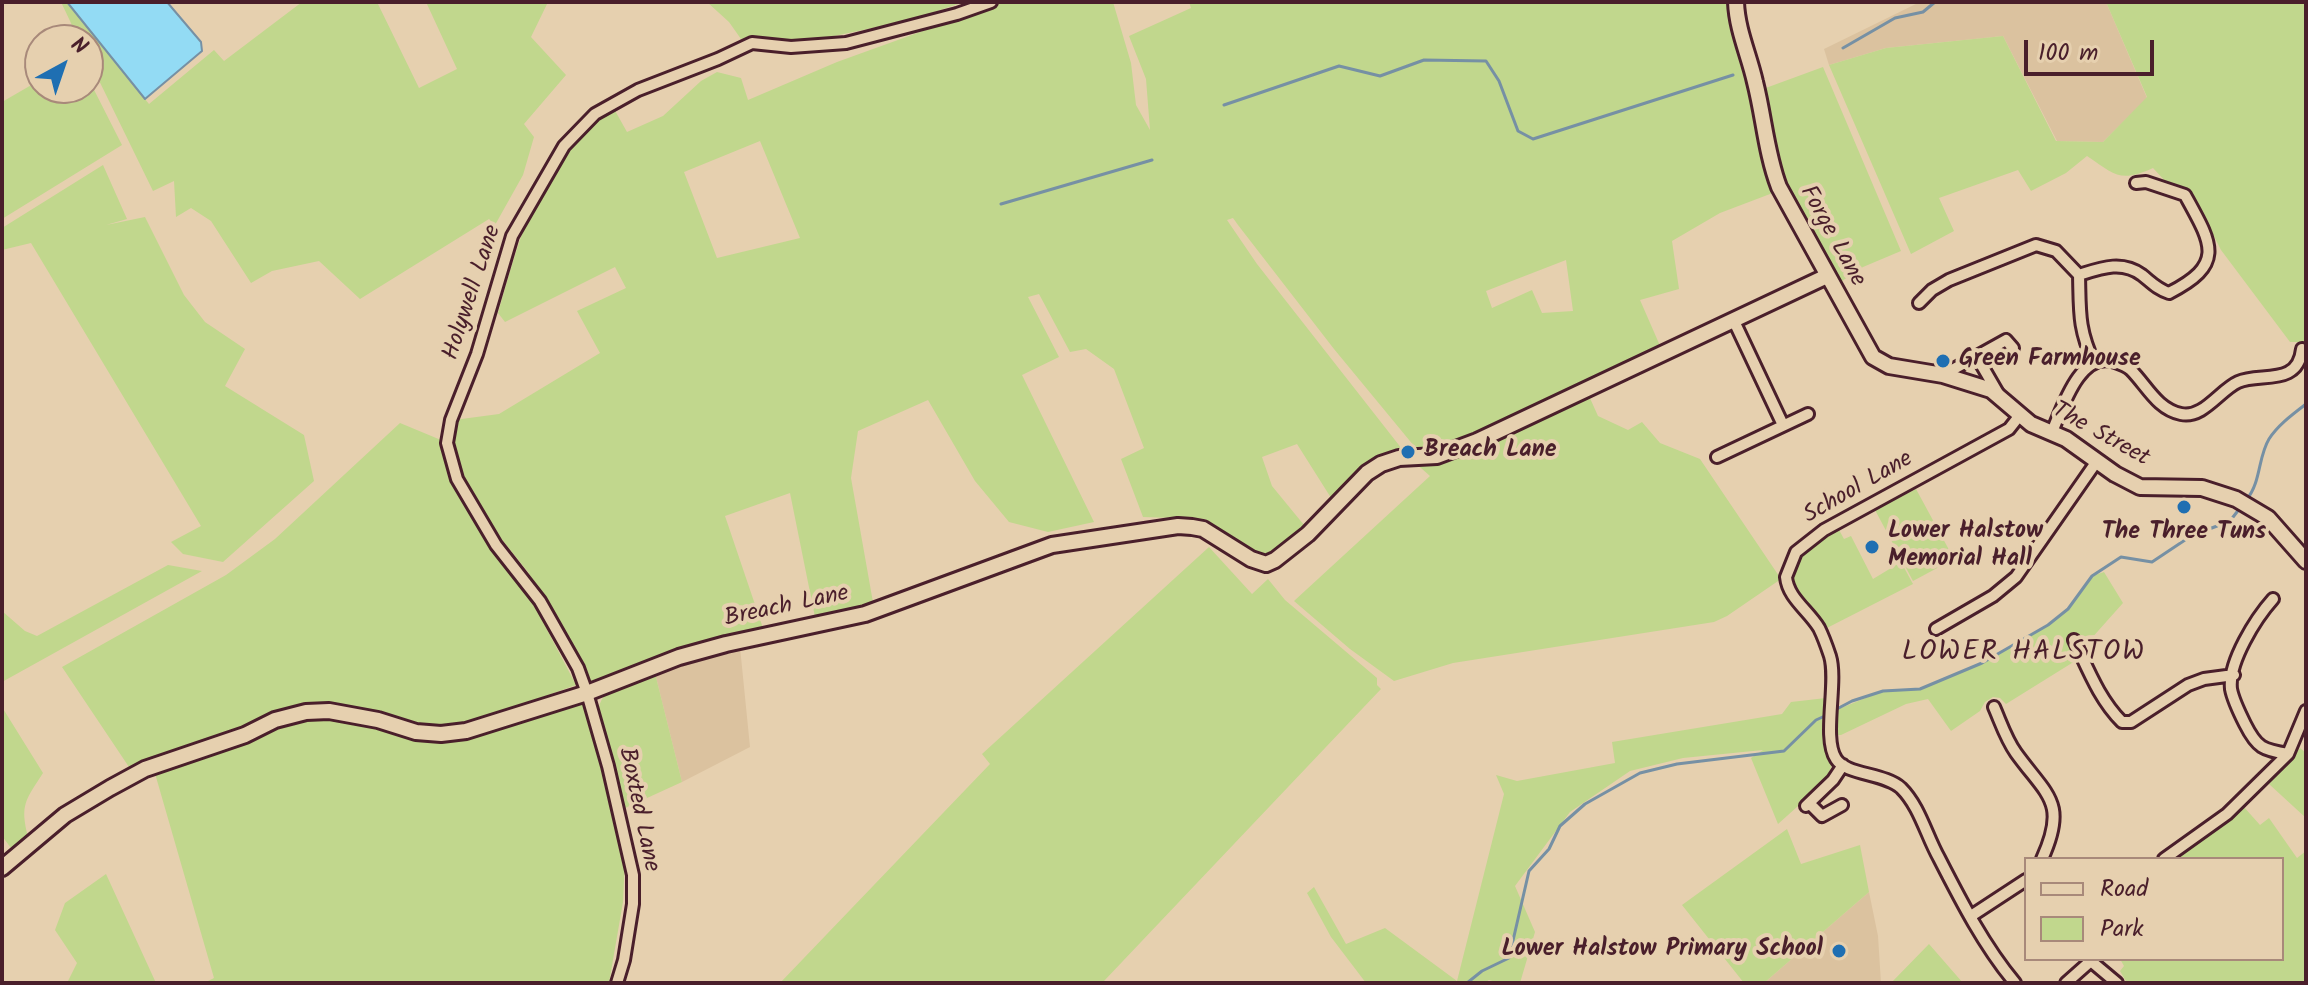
<!DOCTYPE html>
<style>
body{margin:0}
#map{position:relative;width:2308px;height:985px;overflow:hidden;background:#e6d0af;font-family:Kalam,sans-serif}
canvas{display:block}
.frame{position:absolute;inset:0;border:4px solid #4a1f2b;pointer-events:none}
.legend{position:absolute;left:2024px;top:857px;width:260px;height:104px;box-sizing:border-box;background:#e6d0af;border:2px solid #a8897a;margin:0;padding:10px 14px;list-style:none;font-size:24px;color:#4a1f2b}
.legend li{display:flex;align-items:center;gap:16px;height:40px}
.legend b{width:40px;border:2px solid #a8897a}
.north{position:absolute;left:24px;top:24px;width:80px;height:80px;box-sizing:border-box;background:#e6d0af;border:2px solid #a8897a;border-radius:50%;rotate:40deg;font-size:22px;font-weight:700;line-height:32px;text-align:center;color:#4a1f2b}
.north::after{content:'';display:block;margin:auto;width:28px;height:36px;background:#1f6fb2;clip-path:polygon(50% 0,100% 100%,50% 72%,0 100%)}
.scale{position:absolute;left:2024px;top:40px;width:130px;height:36px;box-sizing:border-box;border:4px solid #4a1f2b;border-top:0;padding-left:10px;font-size:24px;line-height:28px;white-space:nowrap;color:#4a1f2b;-webkit-text-stroke:6px #e6d0af;paint-order:stroke}
</style>
<div id="map">
<canvas width="2308" height="985"></canvas>
<div class="frame"></div>
<ul class="legend">
<li><b style="height:10px;background:#e6d0af"></b>Road</li>
<li><b style="height:22px;background:#c1d78d"></b>Park</li>
</ul>
<div class="north">N</div>
<div class="scale">100 m</div>
</div>
<script>
const context = document.querySelector('canvas').getContext('2d');
context.lineJoin = 'round';
function fillPath(path, color) { context.fillStyle = color; context.fill(path, 'evenodd'); }
function trace(path, color, width, dash) { context.strokeStyle = color; context.lineWidth = width; context.lineCap = dash ? 'butt' : 'round'; context.setLineDash(dash || []); context.stroke(path); }
function write(font, color, halo, rows, align = 'center') {
  context.font = font + ' Kalam,sans-serif'; context.lineWidth = 8; context.setLineDash([]); context.textBaseline = 'middle'; context.strokeStyle = halo; context.fillStyle = color; for (const [text, x, y, turn = 0] of rows) {
    context.save(); context.translate(x, y); context.rotate((+turn || 0) * Math.PI / 180); context.textAlign = isNaN(turn) ? turn : align; if (halo) context.strokeText(text, 0, 0); context.fillText(text, 0, 0); context.restore();
  }
}
fillPath(new Path2D(`
 M1920,2H2106L2147,98L2103,142L2057,141L2003,36L1886,48L1829,65L1824,49Z
 M740,647L750,747L682,782L655,673L708,653Z
 M1869,892L1878,936L1881,983H1764Z`), '#dbc29f');
fillPath(new Path2D(`
 M61,2H67L149,104L214,50L224,61L302,2H377L419,88L457,69L426,2H548L531,37L566,75L524,124L534,137L523,175L495,225L489,219L360,299L319,261L272,271L251,283L211,221L191,208L176,217L174,181L153,191L88,58V40H79Z
 M707,2H964L911,20L815,40L741,39L729,22Z
 M1003,2H1113L1131,63L1136,105L1150,130L1146,79L1129,36L1191,8L1189,2H1731L1778,191L1720,213L1672,241L1679,289L1640,300L1661,348L1517,418L1441,449L1419,452L1334,349L1238,225L1233,218L1227,220L1257,264L1402,449L1369,461L1333,501L1297,444L1262,457L1272,486L1304,525L1278,552L1260,555L1205,519L1143,517L1121,459L1144,448L1114,369L1086,349L1070,352L1039,294L1028,297L1059,357L1022,375L1094,522L1048,532L1009,522L975,481L928,400L858,431L851,478L874,608L816,622L790,493L725,516L765,634L700,643L590,686L528,572L487,521L459,467L454,449V420L499,414L600,353L577,311L626,288L615,267L505,322L498,313C513,262 528,201 559,158C574,137 593,123 613,107L627,132L663,116L701,81L717,72L741,78L748,100L837,62ZM760,141L800,238L717,258L684,172ZM1566,260L1573,311L1542,313L1532,290L1492,308L1486,291Z
 M2106,2H2306V342H2290L2221,250L2191,191L2166,182L2153,168C2120,183 2115,175 2087,156L2066,173L2031,191L2018,170L1939,198L1954,231L1911,254L1829,65L1886,48L2003,36L2056,141L2103,142L2147,97Z
 M1823,67L1901,251L1863,267L1836,285L1777,172L1763,89Z
 M88,78L122,145L2,219V102L40,80V88H72L68,91L72,97L81,91L80,88H88Z
 M103,165L127,219L106,225L145,217L184,295L205,322L245,349L225,386L304,435L314,481L223,562L183,554L171,542L201,526L31,243L2,250V228Z
 M1589,396L1598,416L1628,430L1642,422L1660,443L1700,459L1781,579L1727,616L1714,622L1453,663L1394,681L1350,649L1294,601L1430,476L1413,461L1442,459Z
 M400,423L441,440L450,478L479,528L532,601L576,685L476,721L431,726L381,712L320,702L131,770L62,667L226,575L275,539Z
 M1916,489L1954,559L1913,581L1875,510Z
 M1838,528L1844,539L1851,536L1873,579L1901,562L1913,584L1823,630L1789,584C1794,554 1811,543 1838,528Z
 M1209,547L1252,594L1268,579L1285,600L1377,678V685L1381,689L1104,981L1112,983H780L990,764L982,754Z
 M168,565L202,571L2,682V611L25,631L37,636Z
 M2104,572L2123,603L2090,640L2084,641L2077,638L2080,658L2006,704L2000,698L1993,697L1985,702L1980,711L1951,731L1928,699L1906,704L1841,735H1836V710L1883,691L1920,689L1982,663L2048,625L2068,609L2092,576Z
 M655,673L682,782L623,809L598,714C600,683 630,681 655,673Z
 M1826,698V718L1833,761L1826,781L1778,824L1751,758L1763,750L1683,758L1630,771L1570,812L1515,886L1535,932L1520,983H1499L1489,980L1484,983H1366L1331,937L1307,893L1314,887L1346,944L1385,928L1457,981L1504,794L1496,775L1517,781L1615,763L1612,742L1782,714L1791,702Z
 M583,702L625,858L623,902L609,983H204L214,978L154,770L285,724L329,715L434,742L460,741Z
 M2,707L43,773C25,801 20,805 28,837L11,848L2,836Z
 M2300,748L2306,753V818L2269,784Z
 M2243,806L2260,825L2269,818L2297,858L2306,851V983H2127L2120,971L2124,966L2120,959H2282V859H2176Z
 M1787,829L1801,864L1860,845L1869,892L1764,983H1744L1682,905Z
 M106,874L156,983H67L77,963L55,930L65,903Z
 M1929,944L1963,983H1891Z`), '#c1d78d');
const water = new Path2D(`
 M67,2H167L201,42L202,51L145,99Z`);
fillPath(water, '#93dbf4');
trace(water, '#7690a4', 2);
trace(new Path2D(`
 M1843,48L1895,18L1923,12L1935,2
 M1224,105L1339,66L1380,76L1424,60L1486,61L1499,81L1518,131L1533,139L1733,75
 M1001,204L1152,160
 M2247,499C2261,482 2258,457 2269,439C2278,425 2293,414 2306,404
 M1833,711L1852,701L1883,691L1920,689L1982,663L2048,625L2068,609L2092,576L2121,557L2152,562L2191,536L2230,521L2240,508
 M1467,983L1482,971L1509,958L1529,871L1549,849L1560,826L1585,804L1640,773L1677,764L1784,751L1816,720L1827,715`), '#7690a4', 3);
const street = new Path2D(`
 M2079,275C2101,268 2122,260 2142,275C2152,283 2157,289 2169,293C2226,264 2212,244 2185,195L2146,182L2136,183
 M1919,303L1932,290L1949,280L2036,245L2056,251L2079,275C2080,312 2078,328 2094,363
 M1733,319L1783,425
 M1977,357L1999,395
 M1943,375L2006,340L2013,348
 M2052,432C2062,409 2080,349 2115,362C2121,364 2127,366 2131,370C2147,386 2157,409 2181,414C2203,419 2220,390 2238,382C2260,372 2298,387 2302,349
 M1717,457L1808,414
 M2273,599C2256,618 2228,662 2231,689C2233,700 2240,714 2245,724C2257,748 2263,750 2288,754
 M1936,629L1993,596L2016,577L2097,461
 M2074,640C2088,669 2099,699 2122,722H2131L2188,685L2204,679L2234,675
 M1994,707C2001,723 2006,739 2016,753C2047,796 2068,802 2042,859
 M1810,804L1822,816L1842,805
 M1806,806L1833,780L1843,765
 M2164,859L2227,814L2288,754L2306,711
 M1971,916L2026,880
 M2092,962L2117,983
 M617,983L624,960L633,904V875L608,766L587,693L578,668L540,601L496,545L457,479L447,443L451,420L477,354L512,236L564,146L595,114L638,90L718,59L752,43L791,47L846,43L957,14L991,2
 M2015,983C1984,946 1961,901 1939,858C1926,835 1920,807 1901,788C1885,773 1846,775 1836,759C1822,738 1838,682 1830,656C1827,647 1823,636 1819,628C1808,610 1788,598 1786,577L1796,552L1824,530L2009,429L2020,415
 M2066,983L2093,959`);
const secondary = new Path2D(`
 M1736,2C1737,30 1749,55 1755,82C1764,117 1766,153 1779,187L1873,357L1889,366L1943,375L1991,390L2031,424L2066,439L2115,474L2140,487L2202,488L2236,499L2268,518L2306,561
 M2,868L65,815L110,788L145,769L245,735L275,720L306,712L329,711L378,720L416,732L441,734L466,731L587,693L679,657L726,644L865,614L1052,545L1178,526L1192,527L1203,529L1251,559L1266,564L1275,560L1308,534L1367,473L1381,464L1399,458L1437,456L1477,441L1827,276`);
trace(street, '#4a1f2b', 16);
trace(secondary, '#4a1f2b', 20);
trace(street, '#e6d0af', 10);
trace(secondary, '#e6d0af', 14);
for (const [x, y, r, color] of [
 [1943,361,8,"#1f6fb2"],
 [1408,452,8,"#1f6fb2"],
 [2184,507,8,"#1f6fb2"],
 [1872,547,8,"#1f6fb2"],
 [1839,951,8,"#1f6fb2"]
]) { const dot = new Path2D(); dot.arc(x, y, r, 0, 2 * Math.PI); context.fillStyle = color; context.fill(dot); trace(dot, '#e6d0af', 3); }
write('24px', '#4a1f2b', '#e6d0af', [
 ["Forge Lane",1831,237,61],
 ["Holywell Lane",474,293,-72],
 ["The Street",2100,436,29],
 ["School Lane",1859,489,-30],
 ["Breach Lane",787,608,-12],
 ["Boxted Lane",637,810,78]
]);
write('bold 24px', '#4a1f2b', '#e6d0af', [
 ["Green Farmhouse",1959,361],
 ["Breach Lane",1424,452],
 ["Lower Halstow",1888,533],
 ["Memorial Hall",1888,561],
 ["The Three Tuns",2184,534,"center"],
 ["Lower Halstow Primary School",1823,951,"right"]
], 'left');
context.letterSpacing = '2px';
write('28px', '#4a1f2b', '#e6d0af', [
 ["LOWER HALSTOW",2024,654]
]);
context.letterSpacing = '0px';
</script>
